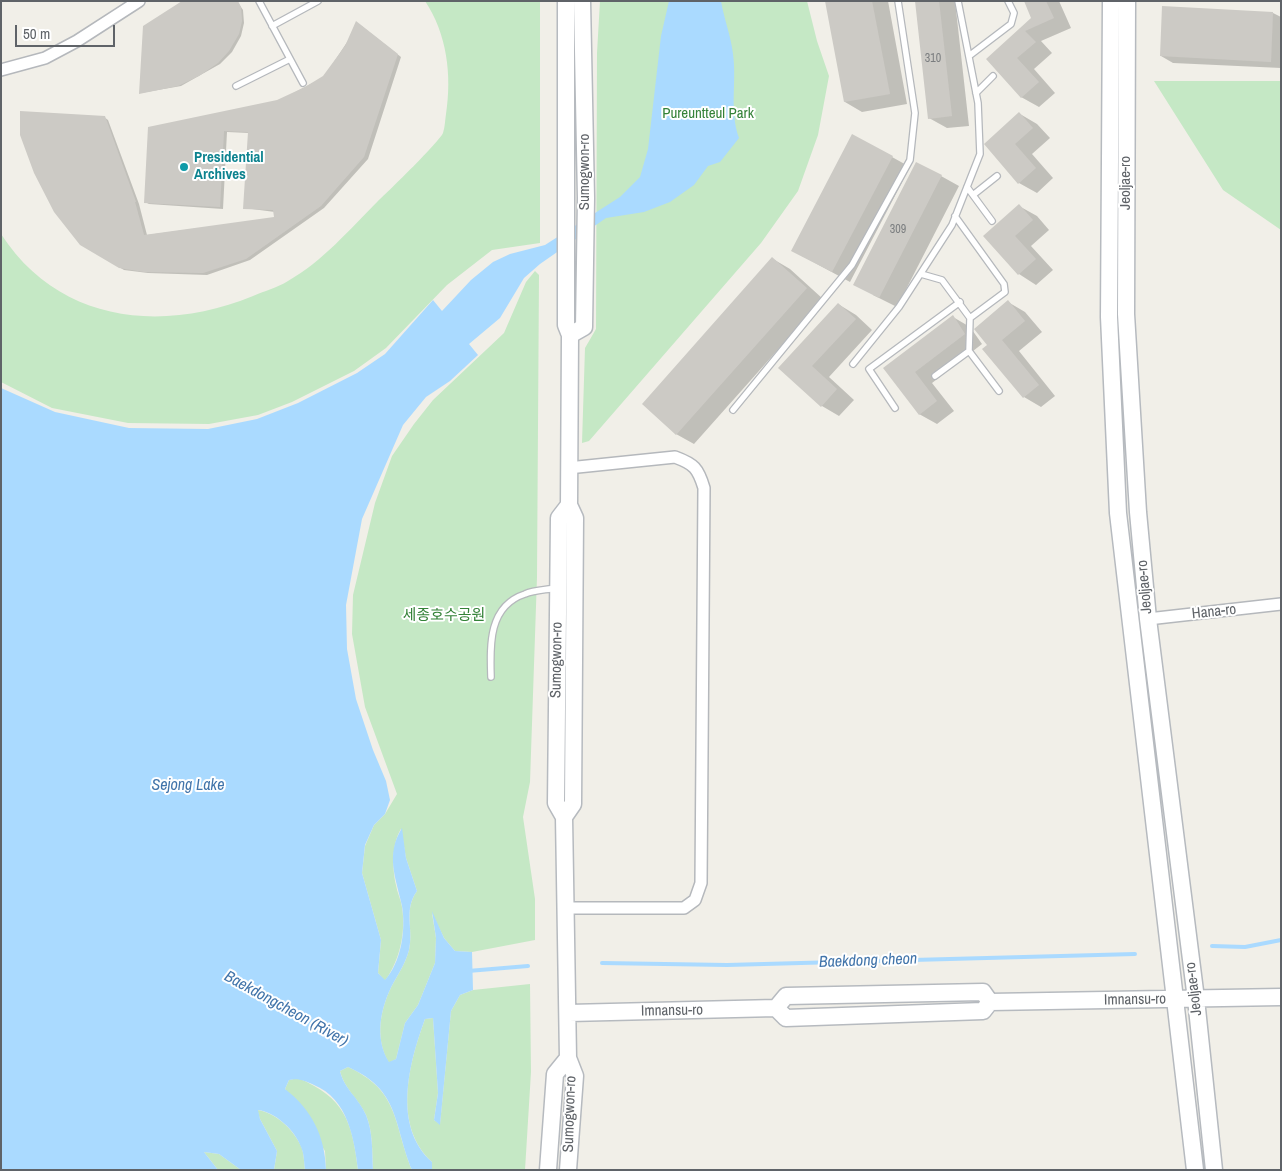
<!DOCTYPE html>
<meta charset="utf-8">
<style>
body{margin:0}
#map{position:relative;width:1282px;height:1171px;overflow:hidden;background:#f1efe8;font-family:"Archivo Narrow",sans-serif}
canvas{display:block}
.frame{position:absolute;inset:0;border:2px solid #5f6368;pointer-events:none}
.scale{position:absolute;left:15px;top:25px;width:100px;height:22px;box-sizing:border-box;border:2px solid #5f6368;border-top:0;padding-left:6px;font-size:15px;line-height:18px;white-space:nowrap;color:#5f6368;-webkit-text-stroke:4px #fff;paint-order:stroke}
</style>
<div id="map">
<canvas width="1282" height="1171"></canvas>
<div class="frame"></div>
<div class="scale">50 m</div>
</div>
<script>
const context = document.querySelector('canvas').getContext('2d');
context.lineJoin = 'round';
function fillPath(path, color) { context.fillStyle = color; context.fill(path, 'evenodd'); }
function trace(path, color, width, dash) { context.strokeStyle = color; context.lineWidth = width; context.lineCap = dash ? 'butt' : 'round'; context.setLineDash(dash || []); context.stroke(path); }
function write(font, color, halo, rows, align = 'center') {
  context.font = font + ' "Archivo Narrow","Noto Sans KR",sans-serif'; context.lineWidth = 4; context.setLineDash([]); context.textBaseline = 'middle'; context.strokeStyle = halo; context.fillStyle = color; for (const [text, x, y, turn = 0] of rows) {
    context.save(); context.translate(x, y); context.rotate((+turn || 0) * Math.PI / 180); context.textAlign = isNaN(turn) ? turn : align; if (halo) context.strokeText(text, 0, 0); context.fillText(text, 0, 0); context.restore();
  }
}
fillPath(new Path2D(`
 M425,1H540V243L492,250L447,285L386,348L354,371L292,402L258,415L209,424L128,423L52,408L1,382V234C58,322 160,334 253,296C264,291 277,288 288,281C323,261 349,230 378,201C389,191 439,142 443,133C445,127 445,120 446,114C452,75 447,34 425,1Z
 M600,1H807L817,41L829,76L818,135L798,191L761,243L589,441L582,443L585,348L596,329L597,53Z
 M1154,81H1281V230L1223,190Z
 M535,271L539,275L537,577L530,782L523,817L535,899V940L472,952L455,951L444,938L432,913L436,938L435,963L418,1005L405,1023L396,1059L389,1063C376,1041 379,1015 389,992C395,978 405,966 409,950C414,929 403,910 417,891L406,858L401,829C392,843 392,868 396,885C397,892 401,900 402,907C406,932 400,960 385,981L378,973L381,940L362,873L365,846L374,825L385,814L397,794L365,707L352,634L353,595L375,503L392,456L414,424L433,400L504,333L526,282Z
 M530,984L531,1072L525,1170H432V1162C392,1125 409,1063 425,1019L433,1018L438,1093L434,1120L440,1124L451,1011L460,995L473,990Z
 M348,1067C400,1091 393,1123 412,1170H373C372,1151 373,1132 366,1115C358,1098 344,1089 340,1071Z
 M298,1078C345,1098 352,1121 358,1170H326L325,1151L285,1089L289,1080Z
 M257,1110C275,1112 294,1130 301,1146C304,1153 304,1162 305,1170H274L277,1151L260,1119Z
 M204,1152L219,1154L241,1170H218Z`), '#c5e8c5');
fillPath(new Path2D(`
 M669,1H721C724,19 731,36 733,54C737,83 729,110 739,138L720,162L708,166L694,185L670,202L644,212L606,218L540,264L524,278L500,318L469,344L478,355L450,381L426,397L403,425L362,519L346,605L347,649L356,699L373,750L386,781L390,800L385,814L374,825L365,845L362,873L381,940L378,973L385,980C401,962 406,931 402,906C396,878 385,855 402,828L406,858L417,891C403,910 414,929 409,950C405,966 395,978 389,992C379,1015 376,1041 389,1062L396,1059L405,1023L418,1005L435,963L436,938L432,911L444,938L455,951L472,952L473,990L460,995L451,1011L440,1125L434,1120L438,1093L433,1018L425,1019C409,1063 392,1126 432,1162V1170H412C393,1123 400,1090 348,1067L340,1071C344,1089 359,1098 366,1115C373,1132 372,1151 373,1170H358C354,1138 348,1099 314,1085C305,1081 299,1078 289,1080L285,1089C312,1110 325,1136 326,1170H305C304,1162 304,1153 301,1147C295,1130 275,1112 258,1110L260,1119L277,1151L274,1170H241L219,1154L204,1152L218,1170H1V388L55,412L129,428L208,429L257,419L298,403L357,373L385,354L433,300L442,311L471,280L493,262L510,254L545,245L620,197L640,177L648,149L661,36Z`), '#aadaff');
fillPath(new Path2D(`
 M237,1L243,10L244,23L241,36L232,52L220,64L181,86L141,93Z
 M826,1H888L907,104L862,112L845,102Z
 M916,1H955L969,126L947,128L929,118Z
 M1025,1H1059L1071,28L1041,41L1052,53L1034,69L1055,93L1039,107L1021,97L988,59L1033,19Z
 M1273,13L1281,17V68L1173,63L1161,56Z
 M359,24L401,57L368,159L324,208L250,260L207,275L148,273L124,270L81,244L104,117L108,120L139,204L147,235L275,218V212L244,208L249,133L227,132L223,209L149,204L145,202L150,128L278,101L324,77Z
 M1020,114L1037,124L1050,138L1032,154L1053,178L1037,193L1019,183L986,144Z
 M892,157L910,167L850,282L793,251Z
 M941,176L959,186L897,307L873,295Z
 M1019,206L1037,216L1049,230L1031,246L1053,270L1036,285L1019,274L985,237Z
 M773,259L790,269L823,299L694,444L676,434Z
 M1008,302L1025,312L1042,332L1019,351L1055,396L1041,407L1024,397L989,345Z
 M838,304L856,315L872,330L829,377L854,400L839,416L822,406L780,368Z
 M953,317L970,327L982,344L932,383L954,411L937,424L919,414L885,369Z`), '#0003');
trace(new Path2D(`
 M1212,946L1245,947L1281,940
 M602,963L727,965L1135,954
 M468,971L528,966`), '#aadaff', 4);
fillPath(new Path2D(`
 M182,1H238L241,7L242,21L239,34L229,51L218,63L199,76L178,86L139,94L143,26Z
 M825,1H872L890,94L844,102Z
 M915,1H939L952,116L928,119Z
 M1024,1H1046L1054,18L1025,31L1036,42L1017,58L1039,82L1021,98L986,59L1031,18Z
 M1162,6L1273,12L1271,62L1160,56Z
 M356,21L398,54L364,157L321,206L246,259L203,273L144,272L119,268L80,245L54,212L34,173L20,135V111L105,116L136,202H135L144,235L274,217L273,210L243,209L248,132L224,131L220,207L144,203L148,127L277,100L305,87L323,76L345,46Z
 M1019,112L1033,128L1015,144L1036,168L1018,184L984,144Z
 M852,134L893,156L832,272L791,251Z
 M916,162L942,175L879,298L853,285Z
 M1019,204L1033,220L1015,236L1036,259L1018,275L983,236Z
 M772,257L807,288L676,435L642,404Z
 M1008,300L1025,321L1002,340L1039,385L1023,398L982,349L987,345L974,329Z
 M838,303L856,319L812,366L837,389L821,407L778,368Z
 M953,315L965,334L915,372L937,401L919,415L883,368Z`), '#cccac5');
const lane = new Path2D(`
 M259,1L303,83
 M272,26L318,1
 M969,56L1011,24L1014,13L1008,1
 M236,86L290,59
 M976,93L993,76
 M967,187L992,221
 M973,195L997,176
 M955,216L1004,284L1005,292L970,318
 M921,274L942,280L970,318L969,351L935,376
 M969,351L999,391
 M853,364L899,307L952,225L980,154L978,103L958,1
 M895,408L869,369L960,302
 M733,410L852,265L910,160L915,113L898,1
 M491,677C490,646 488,606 525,594C534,590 546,590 556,588`);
const street = new Path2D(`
 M1,70L45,58L77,41L139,1
 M1148,619L1281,604
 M565,908H684L695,900L701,883L704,488C698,468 694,464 675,457L568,468`);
const secondary = new Path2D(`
 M1111,1L1109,317L1118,513L1195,1170
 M1127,1L1126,314L1138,512L1148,619L1196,999L1214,1170
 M570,335L584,327L586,198L582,1
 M564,817L573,804L575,518L569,505L570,335L566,325V1
 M776,1008L786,1018L983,1011L990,1002L1281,997
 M569,1013L776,1008L786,996L983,992L990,1002
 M548,1170L555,1074L568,1058
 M568,1170L575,1076L568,1058L564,817L556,803L559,518L569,505`);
trace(lane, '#b5b8bc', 8);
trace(street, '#b5b8bc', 14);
trace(secondary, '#b6babf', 19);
trace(lane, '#fff', 5.5);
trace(street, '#fff', 11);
trace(secondary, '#fff', 16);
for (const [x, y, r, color] of [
 [184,167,5,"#0f9aa8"]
]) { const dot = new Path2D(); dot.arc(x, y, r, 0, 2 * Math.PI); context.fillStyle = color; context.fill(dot); trace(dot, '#fff', 2); }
write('12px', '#7a7d7f', null, [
 ["310",933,59],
 ["309",898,230]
]);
write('15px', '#348238', '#fff', [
 ["Pureuntteul Park",708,114],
 ["세종호수공원",444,616]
]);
write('bold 15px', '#0d838f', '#fff', [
 ["Presidential",194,158],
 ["Archives",194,175]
], 'left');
write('15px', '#5f6368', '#fff', [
 ["Sumogwon-ro",585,172,-90],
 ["Jeoljae-ro",1126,183,-90],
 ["Jeoljae-ro",1145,587,-95],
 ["Hana-ro",1214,612,-6],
 ["Sumogwon-ro",557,660,-89],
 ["Jeoljae-ro",1194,989,-97],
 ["Imnansu-ro",1135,1000,-1],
 ["Imnansu-ro",672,1011,-1],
 ["Sumogwon-ro",570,1114,-88]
]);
write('italic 16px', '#4174aa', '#fff', [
 ["Sejong Lake",188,786],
 ["Baekdong cheon",868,961,-2],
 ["Baekdongcheon (River)",286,1009,29]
]);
</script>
